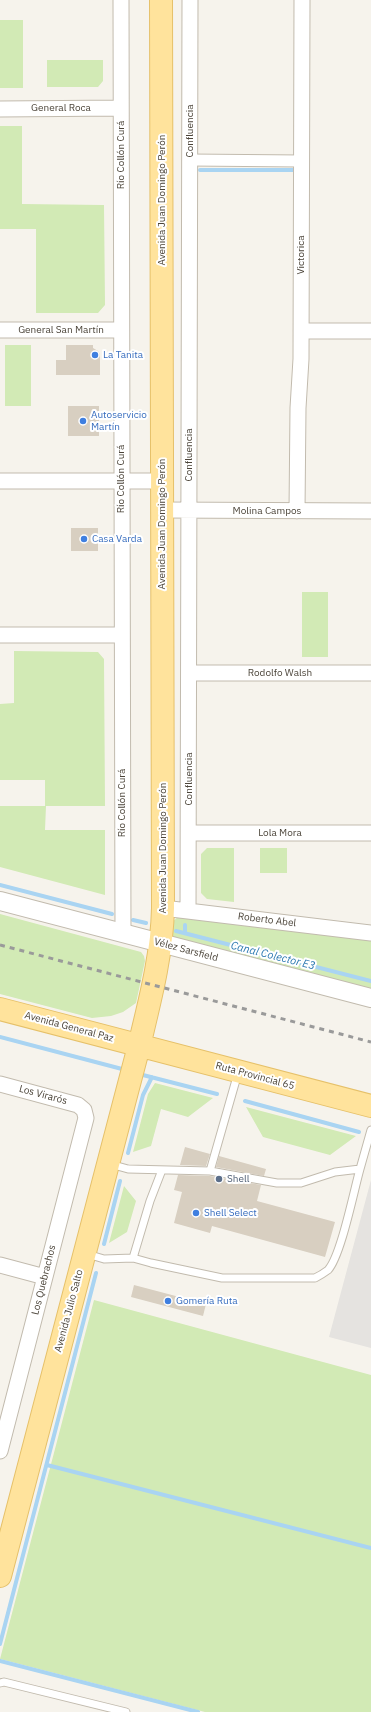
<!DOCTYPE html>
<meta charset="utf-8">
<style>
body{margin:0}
canvas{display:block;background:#f6f3ec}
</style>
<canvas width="371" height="1712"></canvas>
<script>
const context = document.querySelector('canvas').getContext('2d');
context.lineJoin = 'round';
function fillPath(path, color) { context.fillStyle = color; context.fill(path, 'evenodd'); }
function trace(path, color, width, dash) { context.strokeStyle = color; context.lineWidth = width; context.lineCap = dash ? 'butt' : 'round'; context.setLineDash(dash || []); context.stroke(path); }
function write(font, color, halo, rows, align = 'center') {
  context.font = font + ' "IBM Plex Sans",sans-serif'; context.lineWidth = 4; context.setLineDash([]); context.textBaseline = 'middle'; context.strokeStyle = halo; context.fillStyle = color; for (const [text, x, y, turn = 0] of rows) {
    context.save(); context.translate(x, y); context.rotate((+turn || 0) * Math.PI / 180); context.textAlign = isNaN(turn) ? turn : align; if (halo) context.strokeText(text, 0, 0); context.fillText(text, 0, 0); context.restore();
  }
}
fillPath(new Path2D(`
 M0,20H23V88H0Z
 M47,60H103V81L98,87H47Z
 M22,126V204L104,205L105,305L98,313H36V229H0V126Z
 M5,345H31V406H5Z
 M302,592H328V657H302Z
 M14,651L98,652L104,659L105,806H46L45,830H105V895L0,867V806H45V780H0V704L14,703Z
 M207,848H234V902L207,899L201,893V854Z
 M260,848H287V873H260Z
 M0,914L141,952L144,956L145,961L136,1003L123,1012L111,1016L92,1018L0,994Z
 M178,917L371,940V991L173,939L172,922Z
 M155,1083L213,1098L188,1117L161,1109L151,1146L133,1152L148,1094Z
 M246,1107L356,1136L330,1155L263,1137Z
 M124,1186L136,1201L127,1232L109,1243Z
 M94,1300L371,1375V1712H205L0,1659Z`), '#d2eab5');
fillPath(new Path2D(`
 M371,1180V1348L329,1337Z`), '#e5e3e0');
trace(new Path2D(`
 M200,170H299
 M0,885L112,914
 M133,920L146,923
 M185,925V933
 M176,931L371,981
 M0,1037L122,1069
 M139,1074L217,1094
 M245,1101L359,1132
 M128,1153L143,1095L152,1077
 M104,1244L120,1181
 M47,1465L371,1548
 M0,1644L96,1273
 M0,1661L198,1712`), '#a9d4f2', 4);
fillPath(new Path2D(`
 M66,345H93V348L98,351L100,354V375H56V360H66Z
 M68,406H99V436H68Z
 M71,528H98V551H71Z
 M185,1147L210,1154L206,1166L180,1165Z
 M219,1156L266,1169L264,1176L216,1167Z
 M178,1175L210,1176L261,1185L257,1201L335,1222L325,1257L212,1226L210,1233L174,1223L182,1192L174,1190Z
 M134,1285L206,1304L203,1316L131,1297Z`), '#d8cfc1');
const service = new Path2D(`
 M360,1169L371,1130
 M210,1171L238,1073
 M87,1254L104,1259L133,1258L151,1263L222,1278H315C319,1276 324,1273 328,1270C341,1256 354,1190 360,1169L335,1172L301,1183H277L210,1171L128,1169L110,1164
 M133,1258L150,1201L162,1170
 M0,1683L4,1682L126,1712`);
const pedestrian = new Path2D(`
 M190,160L301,161`);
const minor = new Path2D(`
 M121,0L123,934
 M0,109L121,108
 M0,330H121
 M301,331H371
 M0,481H162
 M162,510L371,511
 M297,511L298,408L301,359L302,0
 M0,635H121
 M189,673H371
 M189,833H371
 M163,908L371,933
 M188,911L190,0
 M0,1084L78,1105L84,1110L86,1118L0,1451
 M0,1265L45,1277`);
const tertiary = new Path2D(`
 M0,901L371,998`);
const primary = new Path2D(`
 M0,1009L371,1106
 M0,1576L139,1046C150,1000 162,955 163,908L161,0`);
trace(service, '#c2bbae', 9);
trace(pedestrian, '#c2bbae', 13);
trace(minor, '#c2bbae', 17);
trace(tertiary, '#c2bbae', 20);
trace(primary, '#e6c16a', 24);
trace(service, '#fff', 7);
trace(pedestrian, '#fff', 11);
trace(minor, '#fff', 15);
trace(tertiary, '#fff', 18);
trace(primary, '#ffe39c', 22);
trace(new Path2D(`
 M0,945L371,1042`), '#9a9a9a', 3, [5, 5]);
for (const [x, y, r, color] of [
 [95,355,4,"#3f7fe0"],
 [83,421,4,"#3f7fe0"],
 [84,539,4,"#3f7fe0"],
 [219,1179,4,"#5c6f8a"],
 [196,1213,4,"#3f7fe0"],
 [168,1301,4,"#3f7fe0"]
]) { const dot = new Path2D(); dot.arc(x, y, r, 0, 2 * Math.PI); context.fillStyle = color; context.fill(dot); trace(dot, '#fff', 1.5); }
write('10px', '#4b4439', '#fff', [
 ["General Roca",61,108],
 ["Confluencia",190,131,-90],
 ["Río Collón Curá",121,155,-90],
 ["Avenida Juan Domingo Perón",162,200,-90],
 ["Victorica",301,255,-90],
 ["General San Martín",61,330],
 ["Confluencia",189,455,-90],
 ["Río Collón Curá",121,479,-90],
 ["Molina Campos",267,511],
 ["Avenida Juan Domingo Perón",162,524,-90],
 ["Rodolfo Walsh",280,673],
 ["Confluencia",189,779,-90],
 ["Río Collón Curá",122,803,-90],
 ["Lola Mora",280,833],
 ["Avenida Juan Domingo Perón",163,848,-90],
 ["Roberto Abel",267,920,7],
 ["Vélez Sarsfield",186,950,15],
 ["Avenida General Paz",69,1027,15],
 ["Ruta Provincial 65",255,1076,15],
 ["Los Virarós",43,1095,15],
 ["Los Quebrachos",44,1280,-76],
 ["Avenida Julio Salto",69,1311,-75]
]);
write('10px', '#366cbe', '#fff', [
 ["La Tanita",103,355],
 ["Autoservicio",91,415],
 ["Martín",91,427],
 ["Casa Varda",92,539],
 ["Shell Select",204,1213],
 ["Gomería Ruta",176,1301]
], 'left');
write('10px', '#4e5e75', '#fff', [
 ["Shell",227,1179]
], 'left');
write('italic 11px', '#2e7ab2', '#fff', [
 ["Canal Colector E3",273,956,14]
]);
</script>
